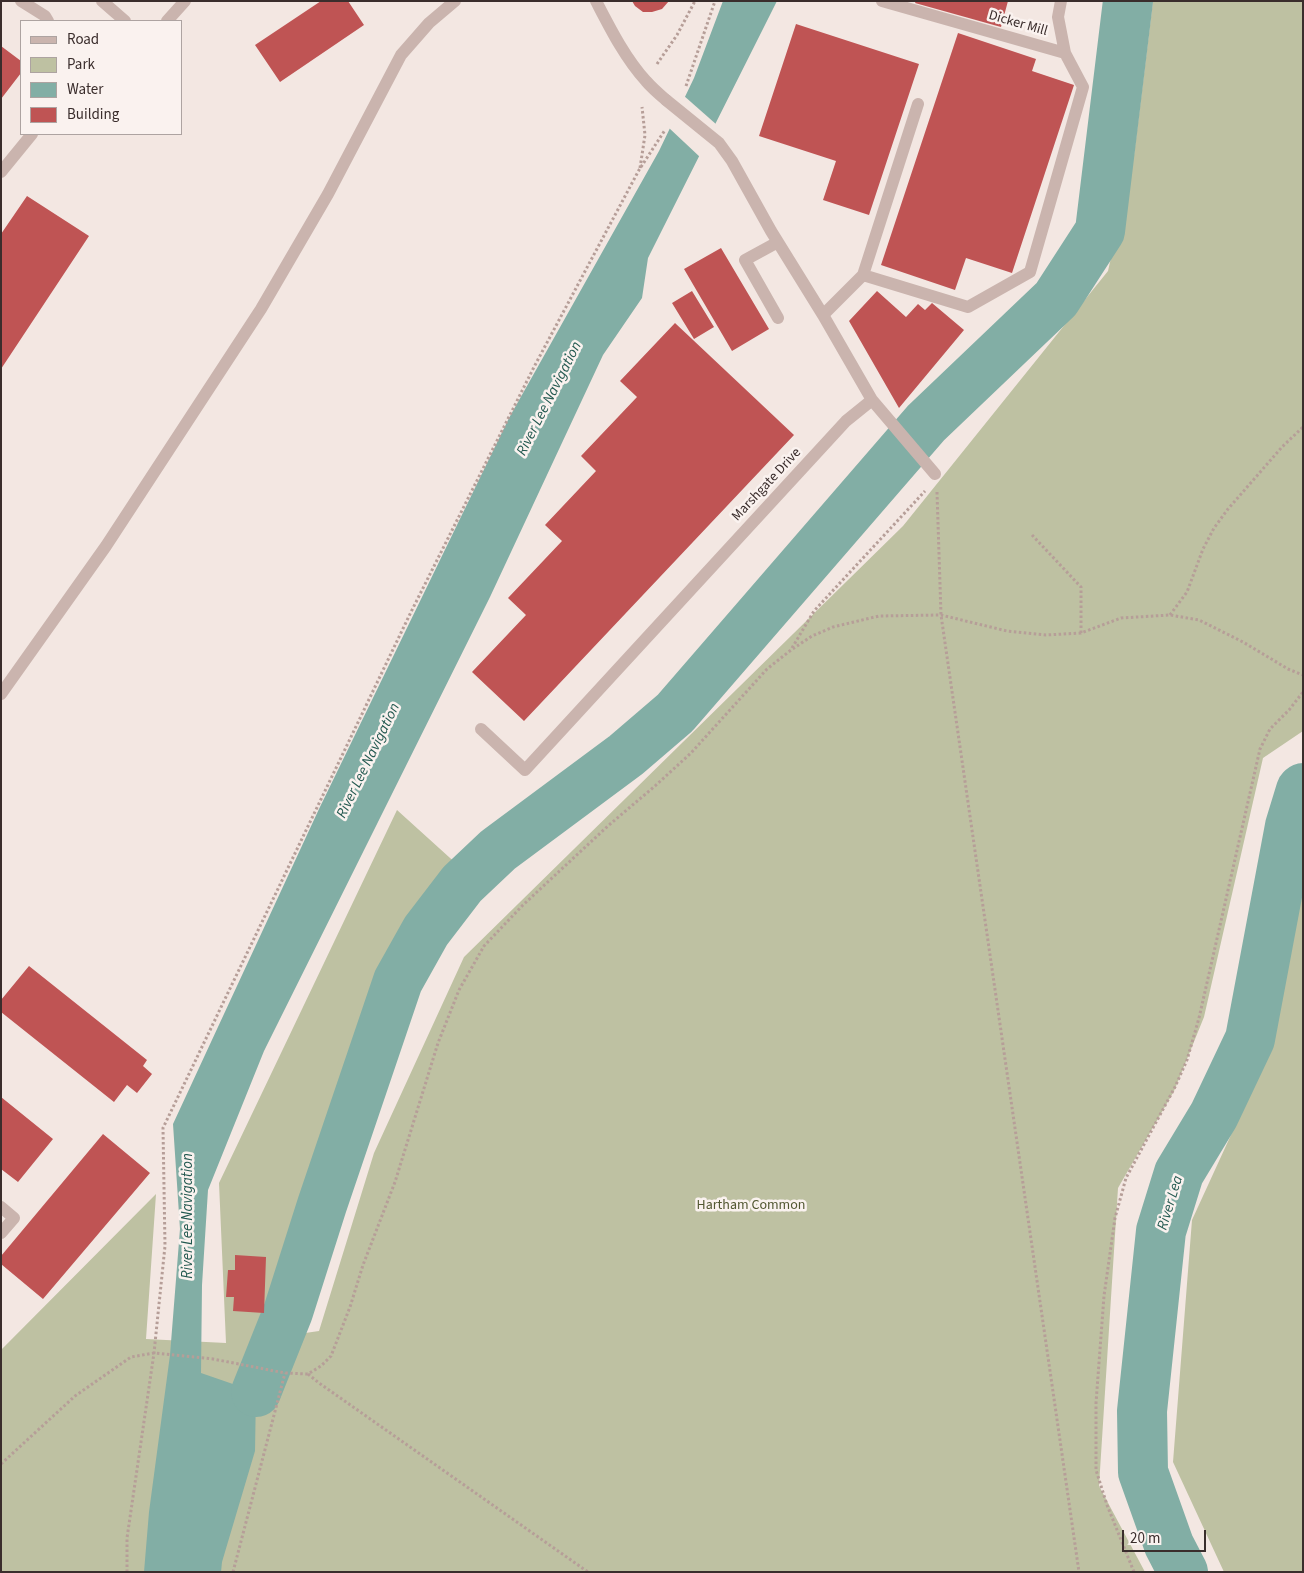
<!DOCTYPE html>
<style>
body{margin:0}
#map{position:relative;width:1304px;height:1573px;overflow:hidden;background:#f3e7e2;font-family:"Source Sans 3",sans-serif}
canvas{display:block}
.frame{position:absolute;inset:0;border:2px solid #3a2d2c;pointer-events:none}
.legend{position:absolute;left:20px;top:20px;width:162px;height:115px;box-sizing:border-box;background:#faf2ef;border:1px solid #ada3a1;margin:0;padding:6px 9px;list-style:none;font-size:15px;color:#3a2d2c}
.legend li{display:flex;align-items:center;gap:10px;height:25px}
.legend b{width:25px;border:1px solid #ada3a1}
.scale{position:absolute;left:1122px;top:1530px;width:84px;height:22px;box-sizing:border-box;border:2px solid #3a2d2c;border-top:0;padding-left:6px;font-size:15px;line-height:18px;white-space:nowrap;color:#3a2d2c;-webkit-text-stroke:4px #faf2ef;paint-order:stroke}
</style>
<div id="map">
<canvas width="1304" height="1573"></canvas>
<div class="frame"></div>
<ul class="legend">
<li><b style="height:6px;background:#cab4ae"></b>Road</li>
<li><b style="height:14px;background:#bec1a2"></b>Park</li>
<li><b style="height:14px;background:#82aea5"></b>Water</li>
<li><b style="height:14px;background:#bf5454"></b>Building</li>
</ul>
<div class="scale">20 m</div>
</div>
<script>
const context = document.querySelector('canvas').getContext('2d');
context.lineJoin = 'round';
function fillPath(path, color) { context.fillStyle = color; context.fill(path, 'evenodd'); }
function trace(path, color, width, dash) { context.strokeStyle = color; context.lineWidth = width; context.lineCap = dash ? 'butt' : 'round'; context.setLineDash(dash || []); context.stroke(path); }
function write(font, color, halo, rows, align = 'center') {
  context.font = font + ' "Source Sans 3",sans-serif'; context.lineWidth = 5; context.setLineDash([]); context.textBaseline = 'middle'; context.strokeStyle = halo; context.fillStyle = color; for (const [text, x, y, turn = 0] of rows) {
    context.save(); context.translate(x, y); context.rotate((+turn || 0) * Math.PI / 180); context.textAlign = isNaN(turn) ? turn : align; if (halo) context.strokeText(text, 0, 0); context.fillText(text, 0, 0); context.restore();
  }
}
fillPath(new Path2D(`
 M1153,1H1303V731L1263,758L1204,1017L1174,1091L1118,1188L1099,1486L1145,1572H1V1350L156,1194L146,1339L226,1343L219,1183L397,810L460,867L421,908L381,983L340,1098L282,1292L264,1339L319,1331L374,1153L464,957L903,526L1108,271L1134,155Z
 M1303,872V1572H1224L1173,1462L1192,1220L1274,1041Z`), '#bec1a2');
fillPath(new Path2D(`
 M723,1H777L648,258L642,298L603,355L490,597L264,1051L208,1190L202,1285L201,1373L256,1392L255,1451L222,1562L221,1572H144L149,1512L170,1355L180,1229L173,1124L319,809L509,418L659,151L694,78Z`), '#82aea5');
fillPath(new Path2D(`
 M683,95L717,125L701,158L668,127Z`), '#f3e7e2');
trace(new Path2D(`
 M256,1392L288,1312L322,1205L398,981L426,931L462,884L498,850L626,755L675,713L926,423L1056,299L1100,231L1128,1
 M1183,1572L1169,1545L1143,1472L1142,1411L1161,1231L1179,1173L1214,1115L1250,1039L1290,826L1301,790L1303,788`), '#82aea5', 50);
fillPath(new Path2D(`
 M321,1H348L364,25L280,82L255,45Z
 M632,1H669L662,9L652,12H643L635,6Z
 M916,1H1008L1001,27L915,3Z
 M796,24L919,64L869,215L823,200L836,161L759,136Z
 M958,33L1036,59L1032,71L1074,85L1012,273L966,258L955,290L881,265Z
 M1,46L21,61V73L1,99Z
 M27,196L89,236L1,369V234Z
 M721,248L769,329L732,351L684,269Z
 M692,291L714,327L694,339L672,303Z
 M877,291L906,317L918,304L925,310L932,303L964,330L899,408L849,321Z
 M675,323L794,435L524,721L472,672L526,615L508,598L562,541L545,525L596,471L581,456L637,397L620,381Z
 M29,966L147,1060L143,1066L152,1074L137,1093L127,1085L114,1102L1,1012V1000Z
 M1,1097L53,1139L18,1182L1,1169Z
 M103,1134L150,1173L43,1299L1,1264V1256Z
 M235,1255L266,1257L264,1313L233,1311L234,1297H226L228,1270H235Z`), '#bf5454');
trace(new Path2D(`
 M657,64L677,35L695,1
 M686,86L715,1
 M640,168L645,135L642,107
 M937,492L941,615L1079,1572
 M1032,535L1081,587V633
 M1170,615L1187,592L1203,549L1214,528L1228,509L1282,447L1303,427
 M792,648L814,611L925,491
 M308,1374L319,1383L588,1572
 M1,1464L75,1396L131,1357L154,1353L213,1359L285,1373L308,1374L321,1366L331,1356L350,1307L363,1265L395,1182L438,1043L459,990L484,946L523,905L609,825L655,786L691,753L767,669L791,650L812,636L833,627L879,616L941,615L1007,631L1046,635L1081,633L1121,618L1170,615L1199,620L1243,642L1288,669L1303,675
 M127,1572V1538L154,1353L165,1246L163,1128L411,612L534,367L639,170L665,130
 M233,1572L285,1373
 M1134,1572L1107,1505L1096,1470V1403L1104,1296L1115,1218L1126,1178L1175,1087L1187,1060L1199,1018L1260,749L1270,729L1289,710L1303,692`), '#b69e98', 3, [2.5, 2.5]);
trace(new Path2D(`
 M21,1L45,16L48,21
 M102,1L125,21
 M882,1L1065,53L1058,17L1061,1
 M167,21L185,1
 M666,100L719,143L732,161L771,231L823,315L872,400L935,474
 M1,172L32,134
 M863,275L968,307L1030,272L1083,87L1065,53
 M823,315L863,275L918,104
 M778,318L745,260L778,242
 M1,694L106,546L261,309L328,194L401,55L429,23L455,1
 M481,729L525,770L846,421L872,400
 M1,1207L14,1218L1,1233`), '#cab4ae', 12);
trace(new Path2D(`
 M596,1C610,28 625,58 646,81C652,88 659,94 666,100`), '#cab4ae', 12);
write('14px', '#3a2d2c', '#faf2ef', [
 ["Dicker Mill",1018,24,16],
 ["Marshgate Drive",767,485,-47]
]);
write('14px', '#525731', '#faf2ef', [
 ["Hartham Common",751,1206]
]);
write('italic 15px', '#235950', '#faf2ef', [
 ["River Lee Navigation",550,399,-63],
 ["River Lee Navigation",369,761,-64],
 ["River Lea",1171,1203,-73],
 ["River Lee Navigation",189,1216,-90]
]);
</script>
